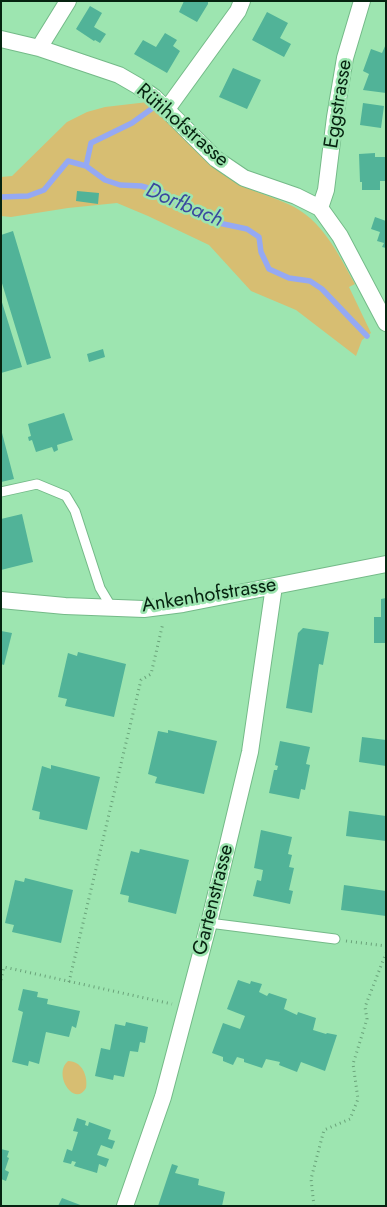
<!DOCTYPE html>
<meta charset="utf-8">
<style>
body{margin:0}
#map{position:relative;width:387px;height:1207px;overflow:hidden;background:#9de5b0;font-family:Jost,sans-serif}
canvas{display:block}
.frame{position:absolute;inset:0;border:2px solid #062310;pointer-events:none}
</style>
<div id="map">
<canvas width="387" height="1207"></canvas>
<div class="frame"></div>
</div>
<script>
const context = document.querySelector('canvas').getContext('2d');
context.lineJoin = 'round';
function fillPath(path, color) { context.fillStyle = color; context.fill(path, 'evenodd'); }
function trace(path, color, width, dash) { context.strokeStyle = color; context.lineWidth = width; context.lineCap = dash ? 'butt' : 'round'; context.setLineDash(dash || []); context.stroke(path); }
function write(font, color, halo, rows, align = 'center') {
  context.font = font + ' Jost,sans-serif'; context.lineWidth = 5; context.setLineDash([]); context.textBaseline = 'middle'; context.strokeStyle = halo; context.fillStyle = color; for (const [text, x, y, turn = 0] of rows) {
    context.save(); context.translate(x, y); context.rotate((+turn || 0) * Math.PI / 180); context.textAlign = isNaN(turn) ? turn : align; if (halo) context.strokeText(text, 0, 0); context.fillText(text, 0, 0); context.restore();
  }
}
fillPath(new Path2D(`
 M148,102C176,127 198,156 229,178C247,190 268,195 288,204C322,219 337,252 355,284L349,287L371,333L362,340L356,356L296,310L251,291L209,245L148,216L117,203L68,208L11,217L1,216V177L12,176L67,122L87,112L105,107Z
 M68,1061C82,1061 88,1076 86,1088C75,1108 52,1075 68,1061Z`), '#d7be72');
trace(new Path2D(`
 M86,166L91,143L132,123L154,107
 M1,197L28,196L44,190L68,161L86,166L105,180L120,185L141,186L163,192L187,210L214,222L247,229L259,237L261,252L269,269L289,278L310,281L322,289L367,336`), '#95a9f3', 5.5);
fillPath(new Path2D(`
 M184,1H208V4L197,22L179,12Z
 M90,6L102,13L94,27L106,34L100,43L95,40L94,41L76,29Z
 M267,12L288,23L280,38L291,44L284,57L252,40Z
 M165,33L177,40L173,46L180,51L167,73L134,54L143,40L156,47Z
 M386,44V93L363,90L369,74L363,71L371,49L382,53Z
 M233,68L261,80L247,109L219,97Z
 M363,103L384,106L381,128L360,125Z
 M375,153V157H386V181H380V190H362V182H360L359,154Z
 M77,191L99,193L98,204L76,201Z
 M375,217L386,221V248L382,247L384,243L377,241L380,232L371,229Z
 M13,231L51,358L27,365L1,280V235Z
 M1,299L22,367L1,373Z
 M103,349L105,357L89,362L87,354Z
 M64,413L73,440L57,445L58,450L54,452L52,447L36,452L32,440L29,441L28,437L31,436L28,424Z
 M1,429L14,479L1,482Z
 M22,514L33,562L1,570V519Z
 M386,598V643H374V617H381V599Z
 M303,628L329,632L323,665L319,664L312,713L286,708L298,633Z
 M1,631L12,633L4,665L1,664Z
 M78,652L126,664L114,717L65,706L67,699L58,697L68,653L77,656Z
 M168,730L217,741L204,794L155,783L157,777L148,774L158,731L168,733Z
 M362,737L386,740V766L359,762Z
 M280,741L310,747L306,764L310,765L305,790L301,789L299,799L269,793L274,770H277L278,766L275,765Z
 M51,765L100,777L87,830L39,819L40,812L32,810L42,766L51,769Z
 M349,811L386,816V841L346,836Z
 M261,830L292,837L288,854L292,855L289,867L294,868L289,890L293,891L290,904L253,896L257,880L261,881L263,870L254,868Z
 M140,849L189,860L176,914L128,902L129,896L120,894L131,851L139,853Z
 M25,878L73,890L61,943L12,932L14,925L5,923L15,880L24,882Z
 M344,885L386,891V916L341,910Z
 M238,980L250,984L251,981L262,984L259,992L267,996L269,993L287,999L284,1009L297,1015L298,1012L316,1018L313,1030L326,1034L327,1033L337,1035L325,1071L301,1062L297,1072L279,1065L280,1062L266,1059L262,1068L244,1062V1059L237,1057L233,1065L223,1061V1057L212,1053L223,1023L240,1029L245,1016L227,1009Z
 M23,989L38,992L37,997L48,999L47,1004L80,1011L76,1028L72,1026L69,1037L46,1032L39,1064L29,1061L28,1066L12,1062L23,1012L18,1010Z
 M126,1022L148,1027L145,1043L140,1042L138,1052L130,1051L124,1077L114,1075L113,1080L95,1076L101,1048L110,1050L115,1024L125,1026Z
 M77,1118L86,1121L85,1125L88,1126L89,1122L111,1130L108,1139L115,1141L112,1149L101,1145L97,1155L109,1159L106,1167L99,1164L97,1173L74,1166L76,1162L72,1161L71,1164L63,1162L67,1149L72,1151L78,1132L73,1131Z
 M1,1149L9,1151L7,1157L9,1158L5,1170L9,1172L6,1181L1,1179Z
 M172,1164L178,1166L175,1173L199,1179L198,1185L225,1192L222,1206H158Z
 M62,1198L83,1206H58Z`), '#51b398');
const service = new Path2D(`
 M1,492L37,484L66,496L75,511L100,588L112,608
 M209,923L335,939`);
const minor = new Path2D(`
 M1,39L39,48L119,75L138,86L154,97L216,159L244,178L296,196L320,208L340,236L386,323
 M39,48L68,1
 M167,109L238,11L242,1
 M320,208L326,190L335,117L345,58L362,1
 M1,600L65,606L144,609L183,604L386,564
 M125,1206L163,1097L209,923L250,752L274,586`);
trace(service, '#74ba88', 11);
trace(minor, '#74ba88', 18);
trace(new Path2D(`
 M346,941L386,946
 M1,980L4,967L172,1004
 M69,982L141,680L151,674L163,623
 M314,1206L311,1179L324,1130L350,1119L358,1099L353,1064L367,1019L365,1007L386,953`), '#69a279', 3, [1, 4]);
trace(service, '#fff', 9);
trace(minor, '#fff', 16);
write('20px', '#062310', '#9de5b0', [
 ["Eggstrasse",339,104,-81],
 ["Rütihofstrasse",182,126,41],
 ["Ankenhofstrasse",209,596,-9],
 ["Gartenstrasse",214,900,-76]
]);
write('italic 21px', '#3a499f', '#9de5b0', [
 ["Dorfbach",184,206,23]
]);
</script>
